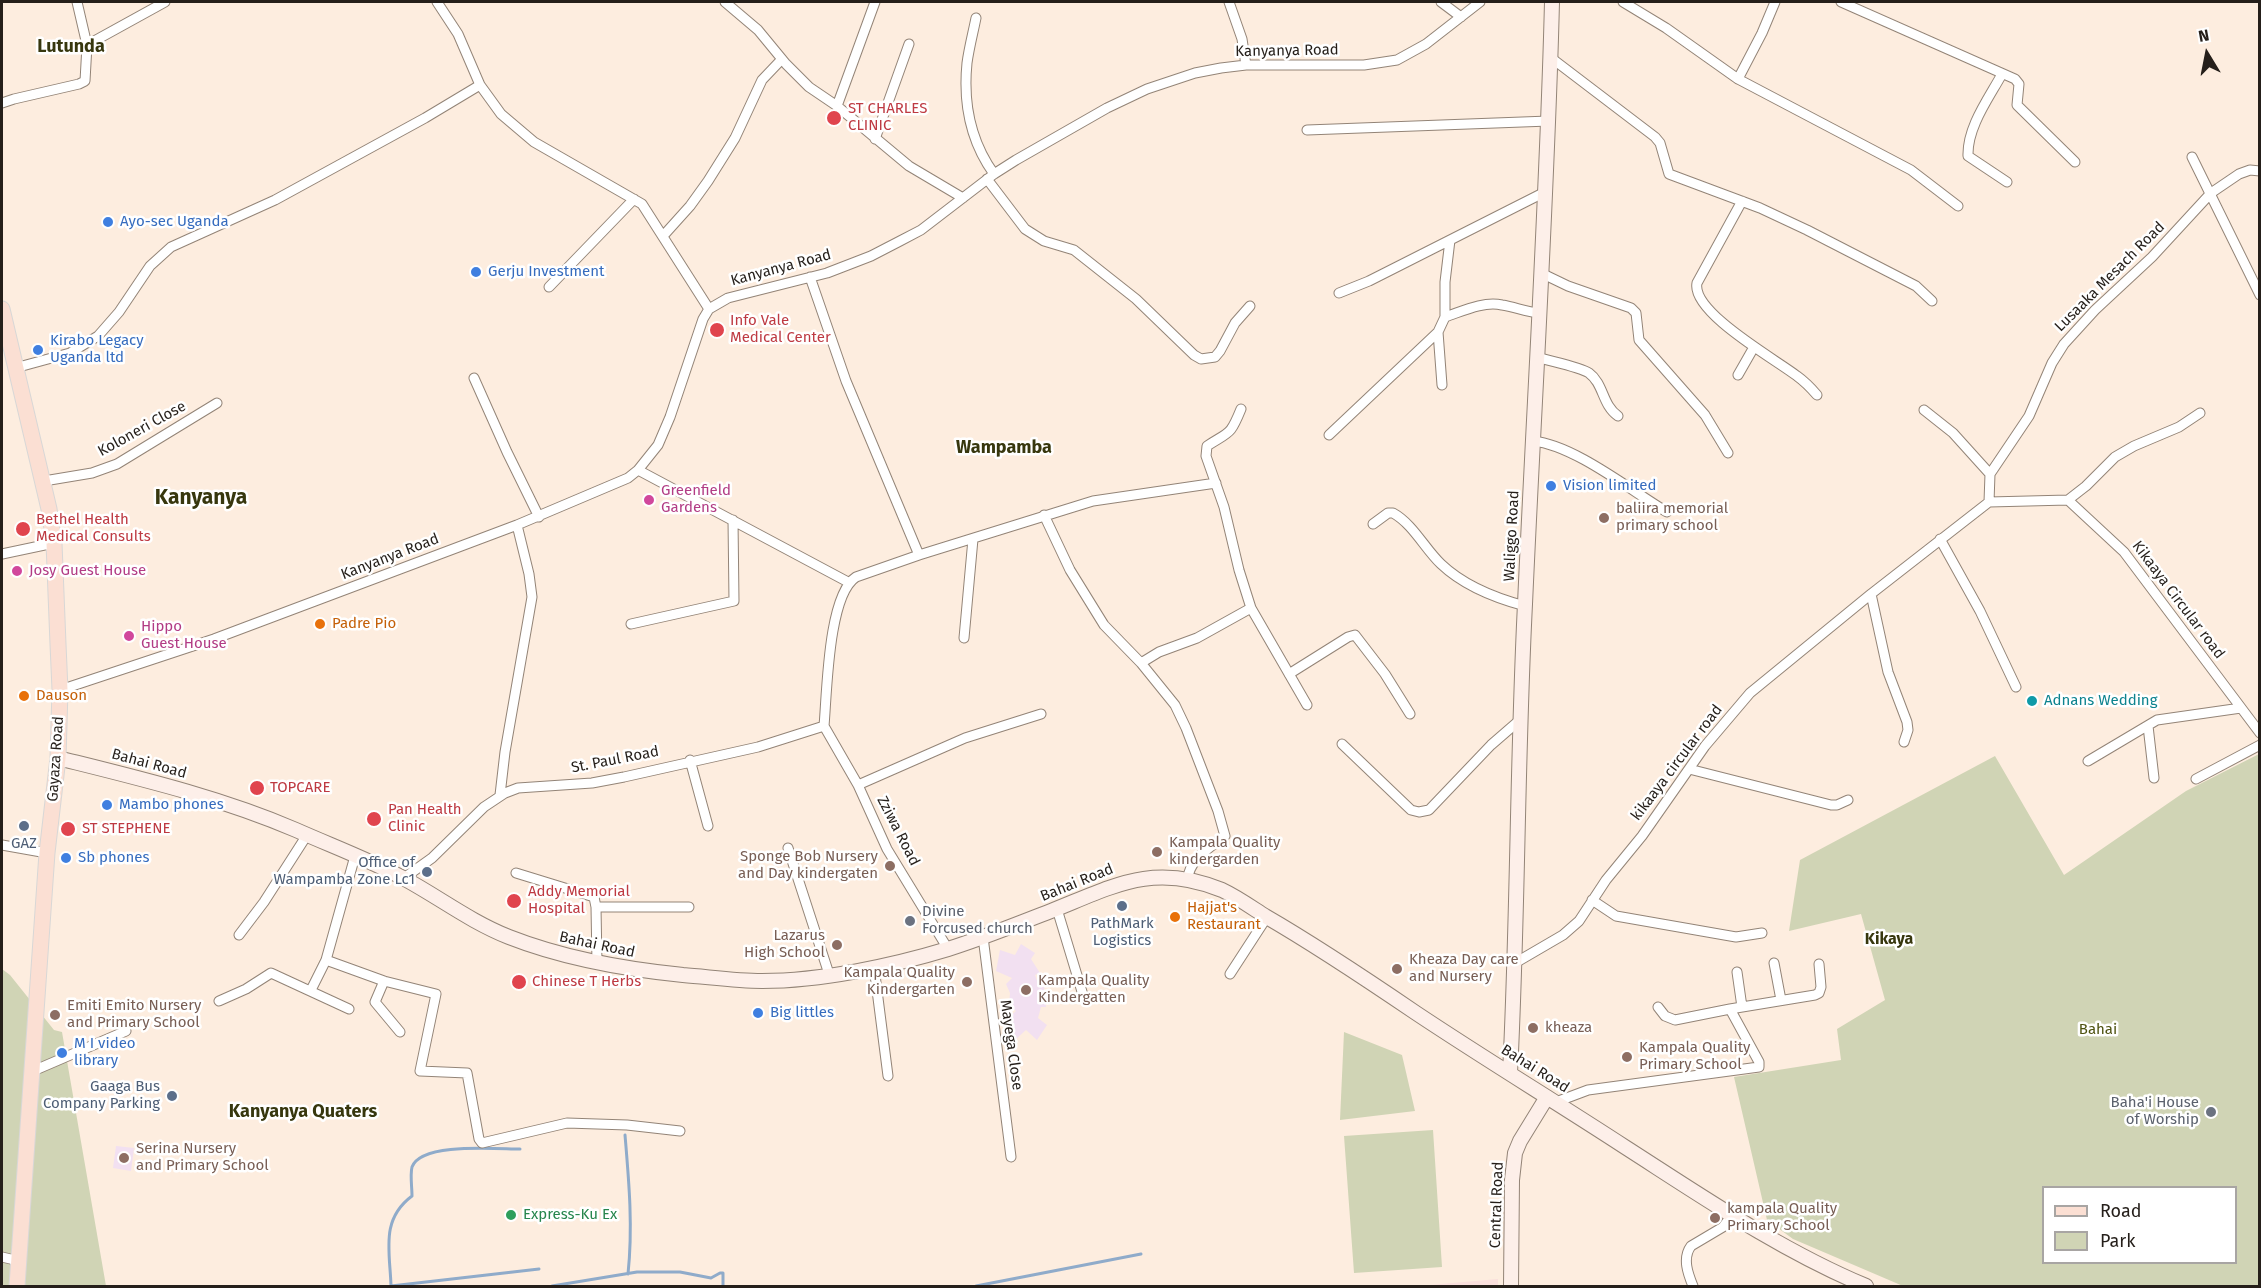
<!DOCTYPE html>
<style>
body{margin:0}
#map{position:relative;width:2261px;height:1288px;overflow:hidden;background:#fdeddf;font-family:"Fira Sans",sans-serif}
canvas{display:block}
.frame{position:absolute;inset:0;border:3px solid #251f1a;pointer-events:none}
.legend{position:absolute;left:2042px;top:1186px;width:195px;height:78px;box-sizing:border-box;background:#fff;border:2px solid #a8a5a3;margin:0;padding:8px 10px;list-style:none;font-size:18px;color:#251f1a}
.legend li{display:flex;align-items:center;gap:12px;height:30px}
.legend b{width:30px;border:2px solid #a8a5a3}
.north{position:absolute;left:2177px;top:24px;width:60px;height:60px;-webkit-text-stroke:4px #fff;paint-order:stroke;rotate:350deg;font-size:16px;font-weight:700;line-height:24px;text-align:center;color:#251f1a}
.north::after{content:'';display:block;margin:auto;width:21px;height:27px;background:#251f1a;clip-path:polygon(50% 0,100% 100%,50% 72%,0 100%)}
</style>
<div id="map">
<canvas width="2261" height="1288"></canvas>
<div class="frame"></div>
<ul class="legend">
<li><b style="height:8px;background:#fbdfd3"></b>Road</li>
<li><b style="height:16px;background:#d0d4b5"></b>Park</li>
</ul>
<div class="north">N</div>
</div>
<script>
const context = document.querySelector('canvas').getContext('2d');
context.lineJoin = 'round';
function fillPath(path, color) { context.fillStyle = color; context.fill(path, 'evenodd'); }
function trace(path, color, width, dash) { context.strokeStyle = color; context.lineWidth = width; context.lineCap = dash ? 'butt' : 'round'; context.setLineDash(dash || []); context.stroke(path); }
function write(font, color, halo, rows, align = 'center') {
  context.font = font + ' "Fira Sans",sans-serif'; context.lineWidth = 5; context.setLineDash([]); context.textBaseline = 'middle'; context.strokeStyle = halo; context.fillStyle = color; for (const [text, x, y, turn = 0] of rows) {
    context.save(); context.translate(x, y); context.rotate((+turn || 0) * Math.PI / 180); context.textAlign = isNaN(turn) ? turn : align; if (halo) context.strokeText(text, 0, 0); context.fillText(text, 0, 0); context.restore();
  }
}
fillPath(new Path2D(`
 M1498,1279V1286H1418Z`), '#fadfdc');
fillPath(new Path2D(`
 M1021,944L1035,953L1031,959L1040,973L1035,975L1039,986L1044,985L1046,1007H1041L1038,1018L1047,1025L1037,1040L1026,1030L1015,1040L1005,1021L1016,1011L1009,1005L1010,993L1006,984L1012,978L996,971L1000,950L1015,955Z
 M116,1146L134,1148L131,1171L113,1168Z`), '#f2e0f1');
fillPath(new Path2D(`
 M2259,754V1286H1903L1793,1239L1767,1220L1734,1077L1841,1060L1837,1029L1885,1000L1861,914L1789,931L1800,860L1995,756L2064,875L2186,791ZM2044,1188H2236V1262H2044Z
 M2,969L10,975L54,1030L62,1032L106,1286H2Z
 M1344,1032L1402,1055L1415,1111L1340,1120Z
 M1433,1130L1442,1267L1354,1273L1344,1136Z`), '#d0d4b5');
trace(new Path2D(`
 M625,1135C629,1182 633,1227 628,1274
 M391,1286C390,1251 380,1220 412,1196C412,1187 410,1175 412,1167C421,1142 497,1149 520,1149
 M391,1286L539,1269
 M552,1286L637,1272H680L711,1278L720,1273H723V1286
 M976,1286L1141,1254`), '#8fabca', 3);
const street = new Path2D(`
 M437,2L458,34L480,85L501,114L534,142L642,204L709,309
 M725,2L758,30L786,64L809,87L837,106L909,166L963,198
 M1229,2L1242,39L1246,65
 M1441,2L1461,17
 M1623,2L1666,28L1738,79L1911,170L1958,206
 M1841,2L2015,79L2019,84L2017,105L2075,162
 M976,18C973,33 969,48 967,63C963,103 971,142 994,174
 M87,45L165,2
 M1550,57L1655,137L1660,143L1669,174L1760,208L1807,230L1916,286L1932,301
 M2002,74C1989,98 1967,127 1968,156L2007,182
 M1738,79L1762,33L1775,2
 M2,103L14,99L79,84L85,81L87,45L77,2
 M837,106L875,2
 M1307,130L1549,121
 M875,139L909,44
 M2192,157L2260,295
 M987,179L1025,229L1044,241L1074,250L1136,299L1194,355L1201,359L1215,357L1220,351L1235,323L1250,306
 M1742,201L1697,283C1691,312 1775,359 1797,376C1804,381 1811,388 1817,395
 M663,236L690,206L708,181L735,138L762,80L782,59
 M1541,273L1568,286L1631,308L1636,313L1639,340L1705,415L1728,453
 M810,277L846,381L919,555
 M549,287L634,199
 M1339,293L1369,281L1545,192
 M1445,317C1463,311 1483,301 1502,305C1515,307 1526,312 1539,313
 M1438,332L1442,385
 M1537,357C1549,361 1580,367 1589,373C1604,384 1602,405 1618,416
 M15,368L70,353L98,336L119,312L150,266L171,247L275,200L425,118L480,85
 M1738,375L1754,347
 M474,378L507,452L539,517
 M1241,409C1230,436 1230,431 1207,446L1206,456L1224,507L1239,570L1251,608L1307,705
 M1924,410L1953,433L1990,474
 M1329,435L1438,332L1445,317V282L1450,240
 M1533,441C1574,445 1630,490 1667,512
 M638,470L848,582
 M44,481L92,473L117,464L217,403
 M2068,500L2086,486L2115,457L2134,446L2179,427L2200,413
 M1989,502L1990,474L2029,416L2052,363L2064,344L2095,310L2152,257L2211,193L2239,174L2250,170L2260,171
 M1989,502L2068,500L2124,552L2260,733
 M1044,515L1070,570L1104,625L1141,663L1175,705L1186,728L1218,811L1225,836C1208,849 1190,858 1187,881
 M1373,524L1388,513H1393C1413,524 1425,549 1441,564C1464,586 1495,598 1525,606
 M1940,539L1980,611L2016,687
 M2,554L54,543
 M1871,594L1888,672L1907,722L1908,730L1904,742
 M631,624L734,601L733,520
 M964,638L973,539
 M1141,663L1159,652L1197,638L1251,608
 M1289,674L1348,637L1355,635L1385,674L1410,714
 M60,690L214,639L517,525L628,478L638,470L658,445L670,417L703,319L709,309L728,298L827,273L871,256L900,241L921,230L994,174L1016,160L1107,108L1147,89L1195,73L1221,68L1246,65H1364L1397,60L1426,44L1480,2
 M824,726C827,693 828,595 856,577L919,555L1093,501L1216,483
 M824,726L858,785L887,849L948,949
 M2148,726L2154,778
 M1342,744L1411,810L1419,812L1429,810L1491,745L1521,719
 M690,760L708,826
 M2088,761L2157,720L2241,708
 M1689,769L1831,805H1837L1848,800
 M2196,779L2260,745
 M858,785L965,738L1041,714
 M500,795L505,752L532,597L529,574L517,525
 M2,845L47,853
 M788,848L829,974
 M516,873L594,897L596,907
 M404,878L432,858L484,807L505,793L518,788L592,783L624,777L758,747L824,726
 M1592,900L1616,916L1736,937L1762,933
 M1057,909L1083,995
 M239,935L264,902L307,835
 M983,937L1011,1157
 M326,960L384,981L436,994L420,1071L467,1073L479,1139L482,1143L567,1123L627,1125L680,1131
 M597,963L596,907H689
 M1515,963L1563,935L1579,921L1606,880L1642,836L1705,746L1750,693L1871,594L1989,502
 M1774,963L1781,1000
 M874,967L888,1076
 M1737,972L1742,1007
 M1230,974L1267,917
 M384,981L375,1002L400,1032
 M311,990L326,960L355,856
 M219,1001L246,989L271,973L349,1009
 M1730,1009L1815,995L1819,993L1821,987L1819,964
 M33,1071L126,1031
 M1556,1102L1588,1090L1759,1067V1062L1730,1009L1675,1020L1665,1016L1658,1007
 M2,1257L19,1261
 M1693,1286C1688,1274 1682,1258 1691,1246L1723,1227L1732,1215`);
const secondary = new Path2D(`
 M58,758C138,778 219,797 296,830C332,846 370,860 405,879C440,898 471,922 509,937C565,959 623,969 683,975C709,977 736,981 762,981C821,981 892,966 948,949C983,938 1017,924 1051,911C1114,886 1153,862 1222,890C1237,897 1251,907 1265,916C1317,946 1366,979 1416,1013C1485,1059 1556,1102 1625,1147C1703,1197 1780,1250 1866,1286
 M1510,1073C1518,917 1517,761 1525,604C1534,403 1547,203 1552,2
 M1511,1286L1512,1180L1515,1153L1520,1141L1547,1097`);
const primary = new Path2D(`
 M2,309L49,509L54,543L58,644L60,690L58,758L47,853L17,1286`);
trace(street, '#938477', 11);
trace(secondary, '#938477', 16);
trace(primary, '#d8d7d6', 17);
trace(street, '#fff', 9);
trace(secondary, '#fdefe9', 14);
trace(primary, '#fbdfd3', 15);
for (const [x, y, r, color] of [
 [834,118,8,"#e0444e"],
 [108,222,6,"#3f7fe0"],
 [476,272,6,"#3f7fe0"],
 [717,330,8,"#e0444e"],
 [38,350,6,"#3f7fe0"],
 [1551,486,6,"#3f7fe0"],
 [649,500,6,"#d1479c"],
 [1604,518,6,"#8d6e63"],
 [23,529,8,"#e0444e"],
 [17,571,6,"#d1479c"],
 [320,624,6,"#e8710a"],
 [129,636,6,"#d1479c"],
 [24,696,6,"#e8710a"],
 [2032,701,6,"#0f9aa8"],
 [257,788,8,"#e0444e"],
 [107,805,6,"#3f7fe0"],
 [374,819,8,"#e0444e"],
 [24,826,6,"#5c6f8a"],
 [68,829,8,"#e0444e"],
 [1157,852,6,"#8d6e63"],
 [66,858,6,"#3f7fe0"],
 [890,866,6,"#8d6e63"],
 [427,872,6,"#5c6f8a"],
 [514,901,8,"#e0444e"],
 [1122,906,6,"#5c6f8a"],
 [1175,917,6,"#e8710a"],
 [910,921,6,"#6b7280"],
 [837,945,6,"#8d6e63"],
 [1397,969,6,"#8d6e63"],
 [519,982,8,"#e0444e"],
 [967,982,6,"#8d6e63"],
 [1026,990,6,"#8d6e63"],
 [758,1013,6,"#3f7fe0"],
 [55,1015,6,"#8d6e63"],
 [1533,1028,6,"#8d6e63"],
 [62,1053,6,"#3f7fe0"],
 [1627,1057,6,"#8d6e63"],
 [172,1096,6,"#5c6f8a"],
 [2211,1112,6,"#6b7280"],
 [124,1158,6,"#8d6e63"],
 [511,1215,6,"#2e9e5b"],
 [1715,1218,6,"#8d6e63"]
]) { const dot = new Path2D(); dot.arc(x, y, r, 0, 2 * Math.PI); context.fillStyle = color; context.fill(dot); trace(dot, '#fff', 2); }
write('15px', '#251f1a', '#fff', [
 ["Kanyanya Road",1287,51,-1],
 ["Kanyanya Road",781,268,-15],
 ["Lusaaka Mesach Road",2110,277,-45],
 ["Koloneri Close",142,429,-29],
 ["Waliggo Road",1512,536,-87],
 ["Kanyanya Road",390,557,-21],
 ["Kikaaya Circular road",2178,600,53],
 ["Gayaza Road",56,759,-86],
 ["St. Paul Road",615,760,-11],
 ["kikaaya circular road",1677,763,-53],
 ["Bahai Road",149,764,15],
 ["Zziwa Road",898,831,63],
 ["Bahai Road",1077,883,-22],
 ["Bahai Road",597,945,12],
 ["Mayega Close",1011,1045,82],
 ["Bahai Road",1535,1069,32],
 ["Central Road",1497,1205,-88]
]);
write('15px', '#be3a42', '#fff', [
 ["ST CHARLES",848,109],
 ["CLINIC",848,126],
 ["Info Vale",730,321],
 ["Medical Center",730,338],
 ["Bethel Health",36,520],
 ["Medical Consults",36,537],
 ["TOPCARE",270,788],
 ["Pan Health",388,810],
 ["Clinic",388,827],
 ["ST STEPHENE",82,829],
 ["Addy Memorial",528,892],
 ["Hospital",528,909],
 ["Chinese T Herbs",532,982]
], 'left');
write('15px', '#366cbe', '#fff', [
 ["Ayo-sec Uganda",120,222],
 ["Gerju Investment",488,272],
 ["Kirabo Legacy",50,341],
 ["Uganda ltd",50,358],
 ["Vision limited",1563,486],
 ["Mambo phones",119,805],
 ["Sb phones",78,858],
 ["Big littles",770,1013],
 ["M I video",74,1044],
 ["library",74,1061]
], 'left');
write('15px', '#b23c85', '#fff', [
 ["Greenfield",661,491],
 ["Gardens",661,508],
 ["Josy Guest House",29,571],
 ["Hippo",141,627],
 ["Guest House",141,644]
], 'left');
write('15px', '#785e54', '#fff', [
 ["baliira memorial",1616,509],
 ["primary school",1616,526],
 ["Kampala Quality",1169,843],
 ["kindergarden",1169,860],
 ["Sponge Bob Nursery",878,857,"right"],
 ["and Day kindergaten",878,874,"right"],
 ["Lazarus",825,936,"right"],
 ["High School",825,953,"right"],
 ["Kheaza Day care",1409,960],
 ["and Nursery",1409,977],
 ["Kampala Quality",955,973,"right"],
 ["Kindergarten",955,990,"right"],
 ["Kampala Quality",1038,981],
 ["Kindergatten",1038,998],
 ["Emiti Emito Nursery",67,1006],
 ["and Primary School",67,1023],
 ["kheaza",1545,1028],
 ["Kampala Quality",1639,1048],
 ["Primary School",1639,1065],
 ["Serina Nursery",136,1149],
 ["and Primary School",136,1166],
 ["kampala Quality",1727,1209],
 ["Primary School",1727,1226]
], 'left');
write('15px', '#c56008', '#fff', [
 ["Padre Pio",332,624],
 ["Dauson",36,696],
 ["Hajjat's",1187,908],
 ["Restaurant",1187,925]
], 'left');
write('15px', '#0d838f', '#fff', [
 ["Adnans Wedding",2044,701]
], 'left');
write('15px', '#4e5e75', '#fff', [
 ["GAZ",24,844],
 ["Office of",415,863,"right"],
 ["Wampamba Zone Lc1",415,880,"right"],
 ["PathMark",1122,924],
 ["Logistics",1122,941],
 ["Gaaga Bus",160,1087,"right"],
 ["Company Parking",160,1104,"right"]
]);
write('15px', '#5b616d', '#fff', [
 ["Divine",922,912],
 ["Forcused church",922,929],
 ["Baha'i House",2199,1103,"right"],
 ["of Worship",2199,1120,"right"]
], 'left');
write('15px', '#4e5210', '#fff', [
 ["Bahai",2098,1030]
]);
write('15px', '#27864d', '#fff', [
 ["Express-Ku Ex",523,1215]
], 'left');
write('bold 16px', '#37370e', '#fff', [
 ["Kikaya",1889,940]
]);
write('bold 18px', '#37370e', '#fff', [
 ["Lutunda",71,47],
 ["Wampamba",1004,448],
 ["Kanyanya Quaters",303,1112]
]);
write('bold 21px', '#37370e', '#fff', [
 ["Kanyanya",201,498]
]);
</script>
